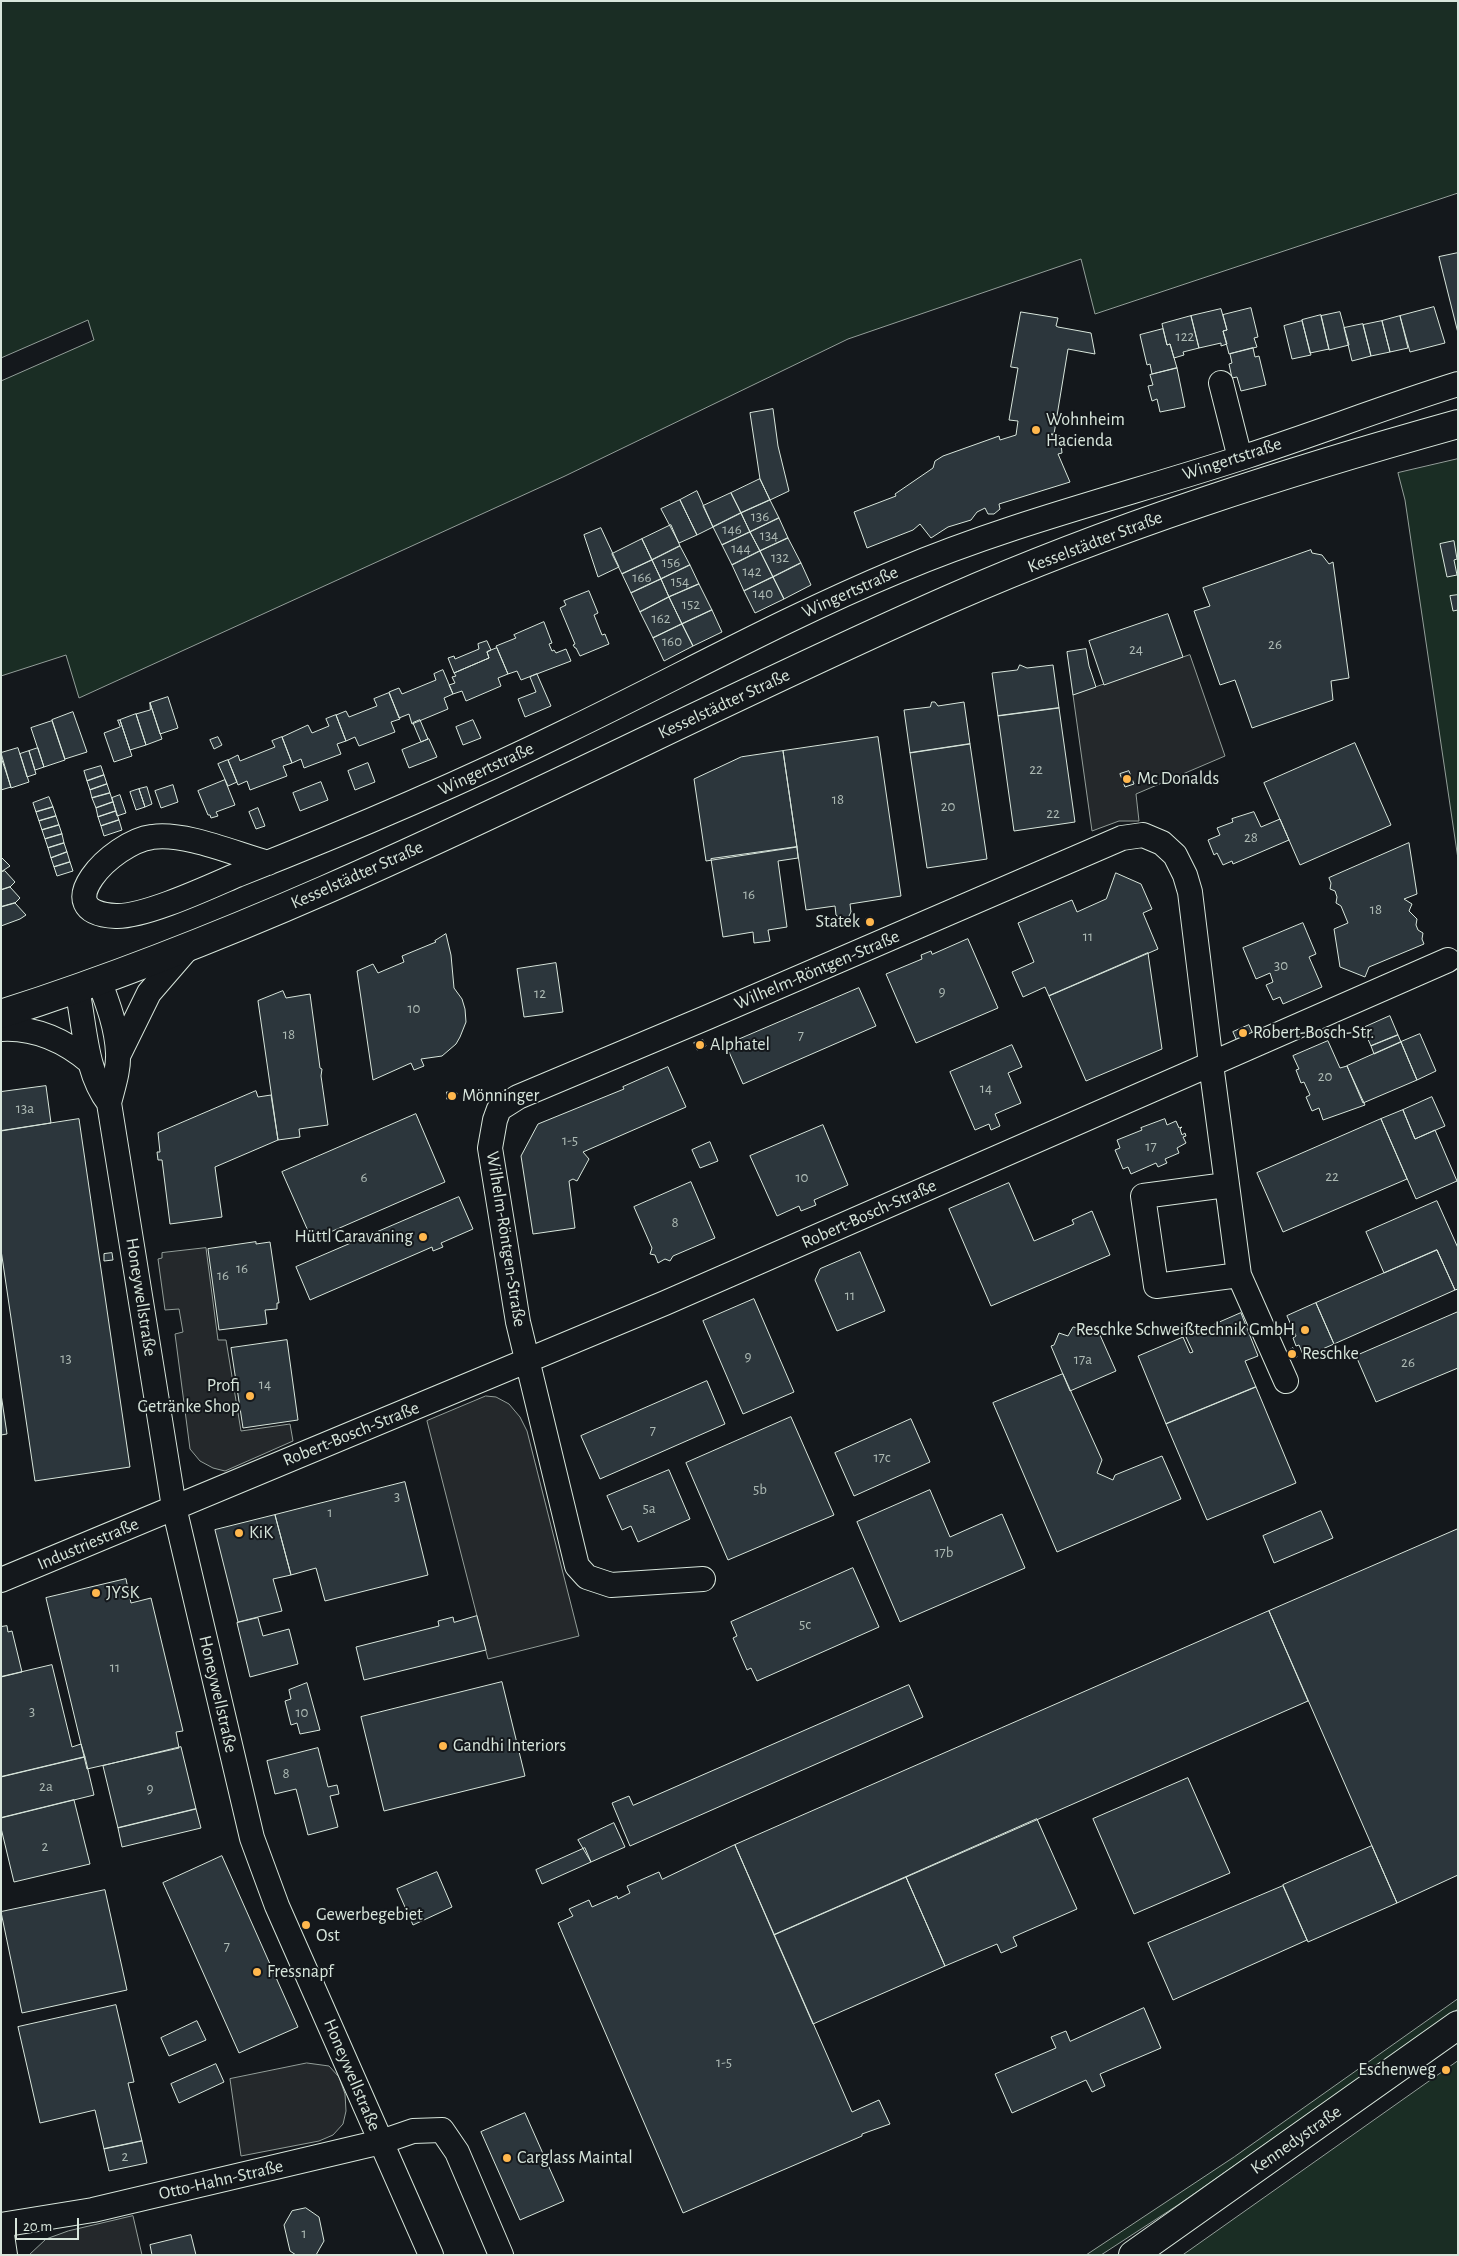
<!DOCTYPE html>
<meta charset="utf-8">
<style>
body{margin:0}
#map{position:relative;width:1459px;height:2256px;overflow:hidden;background:#14181c;font-family:"Alegreya Sans",sans-serif}
canvas{display:block}
.frame{position:absolute;inset:0;border:2px solid #d8e6dc;pointer-events:none}
.scale{position:absolute;left:15px;top:2218px;width:64px;height:22px;box-sizing:border-box;border:2px solid #d8e6dc;border-top:0;padding-left:6px;font-size:15px;line-height:18px;white-space:nowrap;color:#d8e6dc;-webkit-text-stroke:4px #14181c;paint-order:stroke}
</style>
<div id="map">
<canvas width="1459" height="2256"></canvas>
<div class="frame"></div>
<div class="scale">20 m</div>
</div>
<script>
const context = document.querySelector('canvas').getContext('2d');
context.lineJoin = 'round';
function fillPath(path, color) { context.fillStyle = color; context.fill(path, 'evenodd'); }
function trace(path, color, width, dash) { context.strokeStyle = color; context.lineWidth = width; context.lineCap = dash ? 'butt' : 'round'; context.setLineDash(dash || []); context.stroke(path); }
function write(font, color, halo, rows, align = 'center') {
  context.font = font + ' "Alegreya Sans",sans-serif'; context.lineWidth = 4; context.setLineDash([]); context.textBaseline = 'middle'; context.strokeStyle = halo; context.fillStyle = color; for (const [text, x, y, turn = 0] of rows) {
    context.save(); context.translate(x, y); context.rotate((+turn || 0) * Math.PI / 180); context.textAlign = isNaN(turn) ? turn : align; if (halo) context.strokeText(text, 0, 0); context.fillText(text, 0, 0); context.restore();
  }
}
const green = new Path2D(`
 M1,1H1458V193L1095,314L1081,259L848,339L565,476L79,698L66,655L1,676V381L94,340L88,320L1,358Z
 M1458,459V859L1405,500L1398,473Z
 M1458,1999V2009L1178,2205L1101,2255H1086L1234,2157Z
 M1458,2061V2255H1183Z`);
fillPath(green, '#1a2d24');
trace(green, '#939e99', 1);
const parking = new Path2D(`
 M1190,655L1225,756L1136,794L1139,821H1119L1092,831L1073,695Z
 M206,1248L218,1340H226L241,1431L290,1424L293,1441L225,1471L213,1468L200,1461L190,1449L175,1334L183,1332L179,1309L165,1310L158,1259L162,1258V1253Z
 M486,1396L496,1397L509,1404L520,1417L527,1431L579,1636L488,1659L427,1421Z
 M307,2063L329,2066L339,2077L345,2094L346,2111L343,2124L333,2135L319,2141L241,2156L230,2079Z
 M133,2216L142,2255H29L46,2239L68,2231Z`);
fillPath(parking, '#24282b');
trace(parking, '#939e99', 1);
const building = new Path2D(`
 M1458,253V333L1439,257Z
 M1434,307L1445,343L1410,352L1400,316Z
 M1251,308L1258,337L1254,338L1257,347L1229,354L1223,331L1227,330L1223,315Z
 M1221,309L1227,330L1223,331L1227,344L1221,346V343L1199,348L1191,316Z
 M1021,312L1058,318L1056,326L1058,327L1091,333L1095,354L1068,349L1054,434H1048L1060,436L1062,453L1058,454L1070,482L999,504L1000,509L994,514H988L985,508L977,512L971,520L948,527L931,538L920,524L913,530L867,548L854,512L896,496L895,494L933,468L935,461L943,456L999,436L1000,440L1016,435L1018,421L1009,420L1018,368L1011,367Z
 M1340,312L1349,345L1329,350L1321,316Z
 M1321,315L1329,349L1310,353L1302,320Z
 M1191,316L1199,348L1183,352L1184,355L1174,358L1170,344L1167,345L1162,324Z
 M1400,316L1408,348L1390,352L1382,321Z
 M1302,321L1311,355L1292,359L1284,326Z
 M1382,321L1390,352L1371,356L1363,325Z
 M1363,324L1371,356L1352,361L1344,328Z
 M1163,329L1167,345L1170,344L1177,368L1152,374L1150,364L1147,365L1140,335Z
 M1253,348L1255,357L1259,356L1266,385L1241,391L1237,377L1232,378L1229,364L1232,363L1230,354Z
 M1177,368L1185,407L1160,412L1157,399L1152,401L1148,386L1153,385L1150,375Z
 M773,409L778,446L789,491L770,500L760,479L750,413Z
 M760,479L770,500L741,513L731,493Z
 M697,491L713,527L697,535L680,500Z
 M731,493L741,513L713,527L703,506Z
 M680,500L697,535L679,543L661,509Z
 M770,500L779,518L750,532L741,513Z
 M741,513L750,532L722,545L713,527Z
 M779,518L788,538L760,551L750,532Z
 M671,525L680,546L652,560L642,539Z
 M601,528L619,567L598,577L584,535Z
 M750,532L760,551L732,565L722,545Z
 M788,538L801,563L773,577L760,551Z
 M642,539L652,560L622,574L612,554Z
 M1454,541L1457,559L1454,560L1457,575L1447,577L1440,544Z
 M680,546L690,565L661,579L652,560Z
 M1311,550L1312,553L1322,555L1329,564L1333,562L1349,678L1331,681L1333,700L1252,728L1235,680L1220,685L1194,611L1210,606L1203,588Z
 M760,551L773,577L744,591L732,565Z
 M652,560L661,579L631,593L622,574Z
 M801,563L811,585L784,599L773,577Z
 M690,565L699,584L669,597L661,579Z
 M773,577L784,599L755,613L744,591Z
 M661,579L669,597L640,612L631,593Z
 M699,584L712,610L682,624L669,597Z
 M589,591L598,613L594,615L602,635L605,634L609,644L580,656L576,648H575L573,645L575,644L560,608L566,605L564,601Z
 M1458,595V610L1453,611L1450,596Z
 M669,597L682,624L653,638L640,612Z
 M712,610L722,632L693,646L682,624Z
 M1168,614L1183,657L1104,685L1089,641Z
 M544,622L552,643L549,644L552,651L554,650L556,653L566,649L571,661L521,680L517,671L508,674L496,646L516,638L514,635Z
 M682,624L693,646L664,661L653,638Z
 M487,641L491,650L487,652L489,658L454,673L448,658L454,656L455,659L479,649L478,644Z
 M497,648L508,674L498,678L501,686L466,701L462,691L453,694L449,685L455,683L452,677L456,676L454,673L489,658L487,652Z
 M1086,649L1089,666L1096,687L1073,695L1067,652Z
 M1020,665L1027,668L1053,665L1059,708L998,716L992,673L1017,670Z
 M443,670L453,694L444,698L448,709L412,724L409,714L399,718L389,692L399,688L402,694L436,680L434,674Z
 M537,674L551,706L525,717L518,699L536,692L530,677Z
 M389,693L400,719L391,722L395,732L359,746L355,737L346,741L336,715L346,711L349,717L377,706L374,699Z
 M168,697L178,728L160,734L150,703Z
 M932,702H935L938,706L964,702L970,744L910,753L904,710L930,707Z
 M150,703L162,739L146,745L136,714L150,710Z
 M1059,708L1075,822L1014,831L998,716Z
 M73,712L87,752L65,759L52,720Z
 M136,714L146,745L130,750L120,720Z
 M336,715L346,741L337,744L341,754L304,768L301,759L292,763L282,737L308,725L312,733L329,726L326,719Z
 M118,720H120L132,756L114,762L104,733L120,727Z
 M420,720L428,739L421,742L413,723Z
 M473,720L481,738L463,745L456,727Z
 M52,721L65,760L44,767L31,728Z
 M218,737L222,745L214,749L210,740Z
 M282,737L292,763L283,766L287,776L250,790L247,781L238,785L228,760L238,755L240,761L275,747L272,741Z
 M878,737L901,896L850,904L851,912L848,918L841,919L836,915L835,906L806,910L783,751Z
 M429,739L437,757L409,768L402,750Z
 M1355,743L1391,825L1300,865L1264,783Z
 M970,744L987,859L927,868L910,753Z
 M18,748L29,782L11,788L1,753Z
 M38,748L44,767L35,770L29,751Z
 M29,751L36,774L27,777L20,754Z
 M783,751L797,847L706,861L694,779L741,757Z
 M1,757L11,787L1,790Z
 M228,760L237,782L228,786L218,764Z
 M368,763L375,782L355,790L348,771Z
 M101,766L104,775L87,781L84,771Z
 M1129,771L1134,784L1125,787L1120,774Z
 M104,775L107,784L90,790L87,781Z
 M225,780L235,805L216,812L218,816L211,818L210,815H208L198,791Z
 M321,782L328,800L300,811L293,793Z
 M107,784L110,793L92,798L90,790Z
 M173,785L178,802L161,808L155,791Z
 M147,787L152,804L145,807L139,789Z
 M139,789L145,807L136,810L130,792Z
 M110,793L113,802L96,808L92,798Z
 M120,795L126,813L117,816L112,798Z
 M49,797L53,807L36,812L33,803Z
 M113,802L116,811L98,817L96,808Z
 M53,807L56,816L39,821L36,812Z
 M258,808L265,826L256,829L249,812Z
 M116,811L119,820L101,826L98,817Z
 M1254,812L1261,827L1280,819L1289,840L1233,864L1232,861L1223,865L1217,853L1214,855L1208,840L1220,835L1217,828L1233,822L1232,819Z
 M56,816L59,825L42,830L39,821Z
 M119,820L122,830L104,836L101,826Z
 M59,825L62,834L45,839L42,830Z
 M62,834L64,843L48,848L45,839Z
 M64,843L67,852L51,858L48,848Z
 M1409,843L1417,894L1404,899L1412,904L1409,911L1417,919L1416,925L1418,930L1423,933L1422,939L1424,944L1369,967L1365,977L1340,967L1334,929L1348,923L1341,906L1336,903L1337,897L1335,891L1330,889L1331,883L1329,878Z
 M797,847L798,858L778,861L787,927L768,930L770,941L754,943L753,932L723,937L711,859Z
 M67,852L70,862L54,867L51,858Z
 M1,857L10,866L1,872Z
 M70,862L73,871L57,876L54,867Z
 M5,871L15,882L10,887L1,890V872Z
 M1116,873L1141,884L1152,909L1143,913L1158,949L1049,996L1045,987L1023,997L1012,972L1034,962L1018,923L1072,900L1077,912L1106,899Z
 M10,887L20,898L15,903L1,907V890Z
 M15,903L26,915L20,919L1,926V907Z
 M871,917L874,924L869,926L866,919Z
 M1303,923L1316,954L1309,957L1322,987L1283,1004L1280,997L1273,1000L1266,985L1273,982L1270,973L1256,979L1243,948Z
 M446,934L451,955L454,988L462,999L465,1009L466,1022L460,1037L456,1044L442,1056L421,1059L424,1066L414,1070L411,1063L373,1080L357,971L373,964L378,973L404,962L402,956L436,942L435,941Z
 M968,939L998,1008L916,1043L886,974L922,959L921,955L931,951L932,954Z
 M1148,953L1162,1049L1086,1081L1049,996Z
 M556,963L563,1012L524,1017L517,969Z
 M859,988L876,1026L743,1084L726,1045Z
 M283,991L286,998L310,994L320,1068L322,1069L321,1076L328,1125L299,1129L300,1137L278,1140L258,1001Z
 M1390,1016L1398,1035L1371,1046L1363,1028Z
 M1249,1025L1253,1034L1237,1041L1233,1032Z
 M1420,1034L1436,1071L1417,1080L1401,1042Z
 M1398,1035L1401,1042L1374,1054L1371,1046Z
 M703,1040L706,1046L697,1050L694,1043Z
 M1328,1041L1340,1068L1347,1066L1365,1105L1323,1120L1319,1108L1312,1111L1306,1097L1310,1095L1304,1082L1301,1083L1296,1070L1299,1069L1293,1056Z
 M1401,1042L1417,1080L1363,1103L1347,1066Z
 M1012,1045L1022,1067L1008,1073L1021,1103L995,1114L1000,1126L991,1130L989,1124L975,1130L950,1072Z
 M668,1067L686,1107L583,1152L589,1159L577,1181L573,1179L569,1181L575,1228L533,1234L521,1156L538,1124L624,1089L623,1087Z
 M46,1086L51,1123L1,1131V1092Z
 M256,1091L258,1097L271,1095L278,1140L215,1167L222,1217L170,1224L162,1160H158L157,1152H160L158,1133Z
 M447,1092L457,1093L456,1099H447Z
 M1432,1097L1445,1126L1415,1139L1403,1110Z
 M1403,1110L1415,1139L1435,1130L1457,1181L1416,1199L1381,1119Z
 M416,1114L445,1182L312,1240L282,1172Z
 M79,1119L130,1467L35,1481L1,1250V1131Z
 M1165,1119L1167,1125L1176,1121L1179,1128L1182,1127L1180,1129L1182,1135L1185,1133L1186,1136L1183,1137L1186,1143L1177,1148L1179,1153L1165,1159L1167,1163L1158,1167L1156,1163L1131,1174L1128,1167L1123,1169L1115,1150L1120,1148L1117,1140L1142,1130L1141,1128Z
 M1381,1119L1407,1179L1283,1232L1257,1173Z
 M823,1125L848,1185L814,1200L816,1205L801,1211L799,1206L777,1216L750,1156Z
 M710,1142L718,1161L700,1168L692,1150Z
 M691,1182L715,1238L673,1256L670,1261L665,1259L658,1263L655,1255L650,1254L652,1248L634,1207Z
 M1009,1183L1034,1241L1074,1224L1072,1220L1092,1211L1110,1255L991,1306L949,1209Z
 M459,1197L473,1229L441,1243L443,1247L433,1251L432,1247L310,1300L296,1267Z
 M1437,1201L1458,1248V1289L1455,1290L1437,1250L1384,1273L1366,1232Z
 M256,1242V1244L270,1242L279,1303H277V1309L265,1310L267,1324L219,1330L208,1249Z
 M1437,1250L1455,1290L1334,1344L1316,1303Z
 M860,1252L885,1311L837,1331L815,1280L820,1269Z
 M112,1253L113,1260L104,1261V1254Z
 M754,1299L794,1392L743,1414L703,1321Z
 M1316,1303L1334,1344L1304,1357L1299,1345L1296,1346L1293,1338L1296,1336L1287,1316Z
 M1458,1312V1368L1376,1402L1356,1356Z
 M1241,1313L1258,1356L1245,1361L1256,1387L1166,1424L1138,1356L1183,1337L1190,1353L1193,1352L1186,1337Z
 M1096,1326L1116,1371L1070,1391L1051,1346L1054,1345L1059,1333L1068,1336L1073,1327L1078,1328L1079,1334Z
 M287,1340L298,1420L243,1428L231,1348Z
 M1293,1348L1297,1357L1291,1359L1288,1351Z
 M1063,1374L1102,1460L1097,1473L1113,1480L1115,1475L1162,1456L1181,1499L1057,1552L993,1403Z
 M707,1381L725,1424L600,1479L581,1436Z
 M1256,1387L1296,1483L1207,1520L1166,1424Z
 M1,1394L7,1434L1,1435Z
 M791,1417L834,1515L728,1560L686,1463Z
 M911,1419L930,1462L854,1496L835,1453Z
 M669,1470L690,1519L638,1542L631,1526L622,1530L607,1496Z
 M405,1482L428,1575L325,1601L316,1568L291,1575L275,1515Z
 M930,1490L950,1537L1002,1514L1025,1568L900,1622L857,1522Z
 M1321,1511L1333,1538L1274,1563L1263,1536Z
 M275,1515L291,1575L273,1579L282,1611L238,1622L215,1530Z
 M1458,1529V1875L1397,1903L1269,1611Z
 M853,1568L879,1627L757,1681L751,1668L747,1670L733,1638L737,1636L731,1622Z
 M126,1579L131,1603L151,1598L183,1731L176,1732L179,1748L87,1769L46,1598Z
 M1269,1611L1308,1701L774,1935L735,1845Z
 M477,1616L486,1650L364,1680L356,1647L439,1626L438,1621L453,1617L454,1622Z
 M258,1618L263,1636L289,1629L298,1664L250,1677L237,1623Z
 M7,1626L8,1632L12,1631L22,1672L1,1677V1627Z
 M52,1665L72,1747L81,1744L85,1757L1,1777V1677Z
 M502,1682L525,1776L384,1811L361,1717Z
 M307,1683L320,1730L300,1734L297,1723L291,1725L285,1701L291,1699L289,1690Z
 M909,1685L923,1717L630,1846L612,1803L629,1796L633,1805Z
 M181,1747L196,1809L118,1828L103,1766Z
 M318,1748L328,1787L337,1785L339,1794L330,1796L338,1827L308,1835L296,1789L275,1794L267,1761Z
 M85,1757L94,1795L1,1818V1777Z
 M1188,1778L1230,1873L1134,1914L1093,1819Z
 M74,1800L90,1864L14,1882L1,1828V1818Z
 M196,1809L201,1828L122,1847L118,1828Z
 M1037,1819L1077,1909L1013,1937L1017,1946L1001,1953L997,1944L945,1966L906,1877Z
 M614,1823L625,1847L591,1862L578,1840Z
 M735,1845L852,2112L879,2100L890,2124L862,2134V2136L683,2213L558,1923L573,1916L569,1909L589,1900L592,1907L617,1896L618,1899L630,1893L627,1886L659,1872L662,1879Z
 M1372,1846L1397,1903L1308,1942L1283,1885Z
 M585,1848L591,1862L542,1884L536,1870Z
 M222,1856L298,2027L239,2053L163,1883Z
 M437,1872L452,1907L413,1925L397,1889Z
 M906,1877L945,1966L813,2024L774,1935Z
 M1283,1886L1307,1940L1173,2000L1148,1943Z
 M105,1890L127,1990L22,2013L1,1912Z
 M116,2005L134,2082L128,2083L142,2141L104,2149L95,2110L40,2123L18,2027Z
 M1144,2008L1161,2048L1100,2074L1105,2086L1092,2092L1086,2080L1012,2113L995,2074L1056,2048L1051,2037L1066,2031L1070,2041Z
 M197,2021L206,2040L169,2056L161,2038Z
 M216,2064L224,2082L179,2103L171,2084Z
 M525,2113L564,2201L520,2220L481,2132Z
 M142,2141L147,2163L109,2171L104,2149Z
 M306,2208L319,2217L324,2241L316,2255H296L290,2251L284,2225L292,2211Z
 M191,2235L196,2255H152L150,2245Z`);
fillPath(building, '#2c363c');
trace(building, '#d8e6dc', 1);
const minor = new Path2D(`
 M1221,383L1240,458
 M268,863C235,854 185,832 152,837C112,842 44,913 116,916C145,917 209,887 237,875C349,831 459,784 567,731C677,678 785,618 898,571C1011,523 1131,494 1247,456C1318,433 1387,406 1458,384
 M99,980C108,1004 117,1028 118,1053C119,1070 113,1087 109,1103L174,1507L252,1838L277,1906L431,2255
 M77,989C85,1026 85,1072 109,1103
 M1,1029C35,1027 65,1041 90,1062
 M119,1054L149,993L187,949
 M1239,1275L1286,1381
 M703,1579L611,1585L587,1577L577,1566L518,1322L490,1148L495,1120L499,1109L518,1097L708,1017L1122,838L1143,835L1162,843L1175,855L1185,875L1190,892L1211,1064L1448,960
 M1,1580L665,1303L1211,1064L1239,1275L1156,1286L1143,1196L1226,1185
 M1,2225L93,2210L381,2142L413,2131L442,2130L457,2152L501,2255
 M1,2228L5,2255`);
const major = new Path2D(`
 M1,1014C331,909 634,738 950,599C1114,527 1286,472 1458,424
 M1133,2255L1458,2025`);
trace(minor, '#d8e6dc', 26);
trace(major, '#d8e6dc', 30);
trace(minor, '#14181c', 24);
trace(major, '#14181c', 28);
for (const [x, y, r, color] of [
 [1036,430,5,"#ffb74d"],
 [1127,779,5,"#ffb74d"],
 [870,922,5,"#ffb74d"],
 [1243,1033,5,"#ffb74d"],
 [700,1045,5,"#ffb74d"],
 [452,1096,5,"#ffb74d"],
 [423,1237,5,"#ffb74d"],
 [1305,1330,5,"#ffb74d"],
 [1292,1354,5,"#ffb74d"],
 [250,1396,5,"#ffb74d"],
 [239,1533,5,"#ffb74d"],
 [96,1593,5,"#ffb74d"],
 [443,1746,5,"#ffb74d"],
 [306,1925,5,"#ffb74d"],
 [257,1972,5,"#ffb74d"],
 [1446,2070,5,"#ffb74d"],
 [507,2158,5,"#ffb74d"]
]) { const dot = new Path2D(); dot.arc(x, y, r, 0, 2 * Math.PI); context.fillStyle = color; context.fill(dot); trace(dot, '#14181c', 2); }
write('15px', '#adbab4', null, [
 ["122",1185,336],
 ["136",760,516],
 ["146",732,529],
 ["134",769,535],
 ["144",741,548],
 ["132",780,557],
 ["156",671,562],
 ["142",752,571],
 ["166",642,577],
 ["154",680,581],
 ["140",763,593],
 ["152",691,604],
 ["162",661,618],
 ["160",672,641],
 ["26",1275,644],
 ["24",1136,649],
 ["22",1036,769],
 ["18",838,799],
 ["20",948,806],
 ["22",1053,813],
 ["28",1251,837],
 ["16",749,894],
 ["18",1376,909],
 ["11",1088,936],
 ["30",1281,965],
 ["9",942,991],
 ["12",540,993],
 ["10",414,1008],
 ["18",289,1034],
 ["7",801,1035],
 ["20",1325,1076],
 ["14",986,1088],
 ["13a",25,1108],
 ["1-5",570,1140],
 ["17",1151,1146],
 ["22",1332,1176],
 ["6",364,1177],
 ["10",802,1177],
 ["8",675,1222],
 ["16",242,1268],
 ["16",223,1275],
 ["11",850,1295],
 ["9",748,1356],
 ["13",66,1358],
 ["17a",1083,1359],
 ["26",1408,1362],
 ["14",265,1384],
 ["7",653,1430],
 ["17c",882,1457],
 ["5b",760,1489],
 ["3",397,1496],
 ["5a",649,1508],
 ["1",330,1512],
 ["17b",944,1552],
 ["5c",805,1624],
 ["11",115,1667],
 ["3",32,1711],
 ["10",302,1712],
 ["8",286,1773],
 ["2a",46,1786],
 ["9",150,1788],
 ["2",45,1846],
 ["7",227,1946],
 ["1-5",724,2062],
 ["2",125,2156],
 ["1",304,2233]
]);
write('18px', '#d8e6dc', '#14181c', [
 ["Wohnheim",1046,420],
 ["Hacienda",1046,441],
 ["Mc Donalds",1137,779],
 ["Statek",860,922,"right"],
 ["Robert-Bosch-Str.",1253,1033],
 ["Alphatel",710,1045],
 ["Mönninger",462,1096],
 ["Hüttl Caravaning",413,1237,"right"],
 ["Reschke Schweißtechnik GmbH",1295,1330,"right"],
 ["Reschke",1302,1354],
 ["Profi",240,1386,"right"],
 ["Getränke Shop",240,1407,"right"],
 ["KiK",249,1533],
 ["JYSK",106,1593],
 ["Gandhi Interiors",453,1746],
 ["Gewerbegebiet",316,1915],
 ["Ost",316,1936],
 ["Fressnapf",267,1972],
 ["Eschenweg",1436,2070,"right"],
 ["Carglass Maintal",517,2158]
], 'left');
write('18px', '#d8e6dc', '#14181c', [
 ["Wingertstraße",1232,459,-18],
 ["Kesselstädter Straße",1095,542,-21],
 ["Wingertstraße",850,592,-24],
 ["Kesselstädter Straße",724,704,-25],
 ["Wingertstraße",486,769,-25],
 ["Kesselstädter Straße",357,875,-24],
 ["Wilhelm-Röntgen-Straße",817,970,-23],
 ["Robert-Bosch-Straße",869,1214,-24],
 ["Wilhelm-Röntgen-Straße",506,1239,81],
 ["Honeywellstraße",141,1297,81],
 ["Robert-Bosch-Straße",351,1434,-22],
 ["Industriestraße",88,1544,-23],
 ["Honeywellstraße",218,1694,77],
 ["Honeywellstraße",352,2075,67],
 ["Kennedystraße",1296,2140,-35],
 ["Otto-Hahn-Straße",221,2180,-13]
]);
</script>
